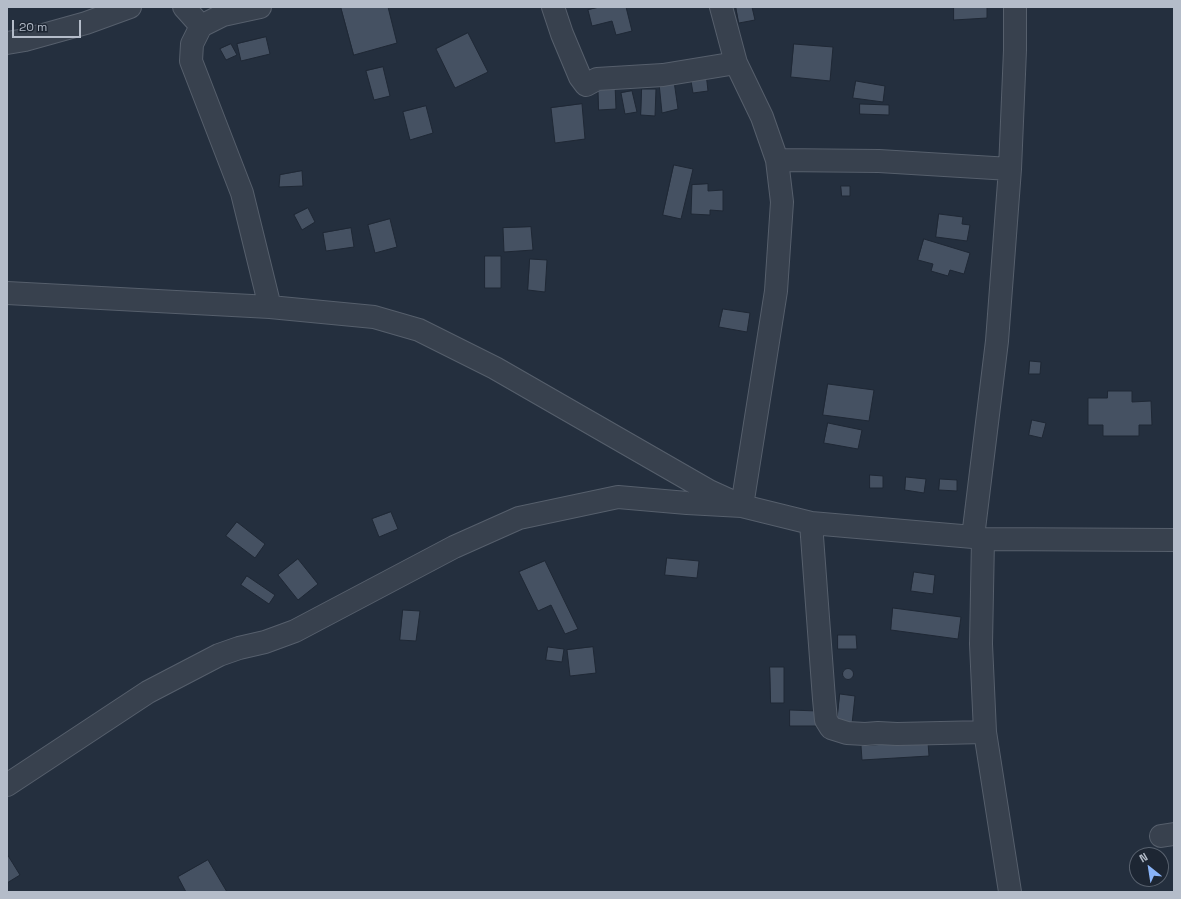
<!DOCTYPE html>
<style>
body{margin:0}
#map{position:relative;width:1181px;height:899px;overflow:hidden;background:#242f3e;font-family:"Space Grotesk",sans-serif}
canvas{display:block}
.frame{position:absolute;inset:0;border:8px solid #b4bcc9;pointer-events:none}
.north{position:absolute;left:1129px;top:847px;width:40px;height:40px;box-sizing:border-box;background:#1d2633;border:1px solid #59626f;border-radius:50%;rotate:330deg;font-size:11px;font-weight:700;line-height:16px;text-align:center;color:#b4bcc9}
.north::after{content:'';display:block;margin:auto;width:14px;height:18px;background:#8ab4f8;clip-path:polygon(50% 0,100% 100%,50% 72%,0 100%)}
.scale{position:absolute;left:12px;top:20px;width:69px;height:18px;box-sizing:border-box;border:2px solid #b4bcc9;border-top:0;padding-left:5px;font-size:12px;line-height:14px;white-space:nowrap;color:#b4bcc9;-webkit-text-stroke:3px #1d2633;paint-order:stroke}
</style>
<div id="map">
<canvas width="1181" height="899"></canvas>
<div class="frame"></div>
<div class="north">N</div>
<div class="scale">20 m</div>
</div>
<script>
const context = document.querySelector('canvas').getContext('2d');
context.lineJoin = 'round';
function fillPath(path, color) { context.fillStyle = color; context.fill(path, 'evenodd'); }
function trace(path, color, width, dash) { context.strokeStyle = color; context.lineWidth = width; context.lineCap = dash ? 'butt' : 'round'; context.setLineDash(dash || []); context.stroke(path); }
const building = new Path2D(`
 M341,7H388L397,43L354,55Z
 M600,7H626L632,31L616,35L612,21L592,26L588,10Z
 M736,7H752L755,20L739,23Z
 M954,7H987V18L954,20Z
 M468,33L488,72L455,88L436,49Z
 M266,37L270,54L241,61L237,44Z
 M231,44L237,55L226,60L220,49Z
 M794,44L833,47L830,81L791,77Z
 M383,67L390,96L374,100L366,71Z
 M706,73L708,91L693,93L690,75Z
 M674,81L678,109L662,113L659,83Z
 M856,81L885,86L883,102L853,98Z
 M598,84H615L616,109L599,110Z
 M642,89H656L655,116L641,115Z
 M632,91L637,112L625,114L621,93Z
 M582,104L585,139L555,143L551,108Z
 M860,104L889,105V115L860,114Z
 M426,106L433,133L410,140L403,112Z
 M674,165L693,169L681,219L663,215Z
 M302,171L303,186L279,187L280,175Z
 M708,184V191L723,190V211L710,210V215L691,214L692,185Z
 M841,186H850V196H842Z
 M308,208L315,222L302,230L294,215Z
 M939,214L963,217L962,224L970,225L967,241L936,237Z
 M390,219L397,247L375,253L368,225Z
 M531,227L533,250L504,252L503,228Z
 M351,228L354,247L326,251L323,233Z
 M924,239L970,253L964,274L950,270L948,276L931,271L933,264L918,260Z
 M485,256H501V288H485Z
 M530,259L547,260L545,292L528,290Z
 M723,309L750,313L747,332L719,327Z
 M1030,361L1041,362L1040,374H1029Z
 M828,384L874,390L869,421L823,415Z
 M1108,391H1132V402L1151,401L1152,425H1139V436H1103V425H1088V398H1107Z
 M1032,420L1046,423L1042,438L1029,435Z
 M828,423L862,430L858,449L824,443Z
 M870,475L883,476V488H870Z
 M906,477L926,479L924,493L905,490Z
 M940,479L957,480V491L939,490Z
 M391,512L398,529L379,537L372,519Z
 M237,522L265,544L255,558L226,536Z
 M667,558L699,561L697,578L665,575Z
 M298,559L318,584L298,600L278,575Z
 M545,561L578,629L565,634L551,605L538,611L519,572Z
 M914,572L935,575L933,594L911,591Z
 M247,576L275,595L269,604L241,585Z
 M893,608L961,617L958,639L891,630Z
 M403,610L420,611L416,641L400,640Z
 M838,635H856L857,649H838Z
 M548,647L564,649L562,662L546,660Z
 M593,647L596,673L570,676L567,650Z
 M770,667H784V703H771Z
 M842.5 674a5.5 5.5 0 1 1 11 0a5.5 5.5 0 1 1-11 0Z
 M840,694L855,696L852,724L837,722Z
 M790,710L818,711L817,726H790Z
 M928,742L929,756L862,760L861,746Z
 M7,854L20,875L7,883Z
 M208,860L227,892H186L178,877Z`);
fillPath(building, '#455162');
trace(building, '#1f2835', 1);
const minor = new Path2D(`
 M184,7L201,26
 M260,7L223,15L201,26L192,44L191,61L242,193L270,307
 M553,7L562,34L580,77L586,85L597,79L663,75L736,63
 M7,43L25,40L86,23L130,7
 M777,160L879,161L1010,169
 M7,293L270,307L374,317L419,330L495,368L709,491L742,506L811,523L973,537L983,539L1174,540
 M811,523L824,699L826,720L831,728L847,733L865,734L878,733L897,734L985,732
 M973,537L997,341L1010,169L1015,50V7
 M983,539L981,644L985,732L1010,892
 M7,785L148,692L219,655L239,648L265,642L295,631L454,547L519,518L618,497L687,503L742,506L776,291L782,202L777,160L762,117L736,63L721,7
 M1161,836L1174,834`);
trace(minor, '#565f6c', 24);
trace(minor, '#38414e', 22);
</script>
